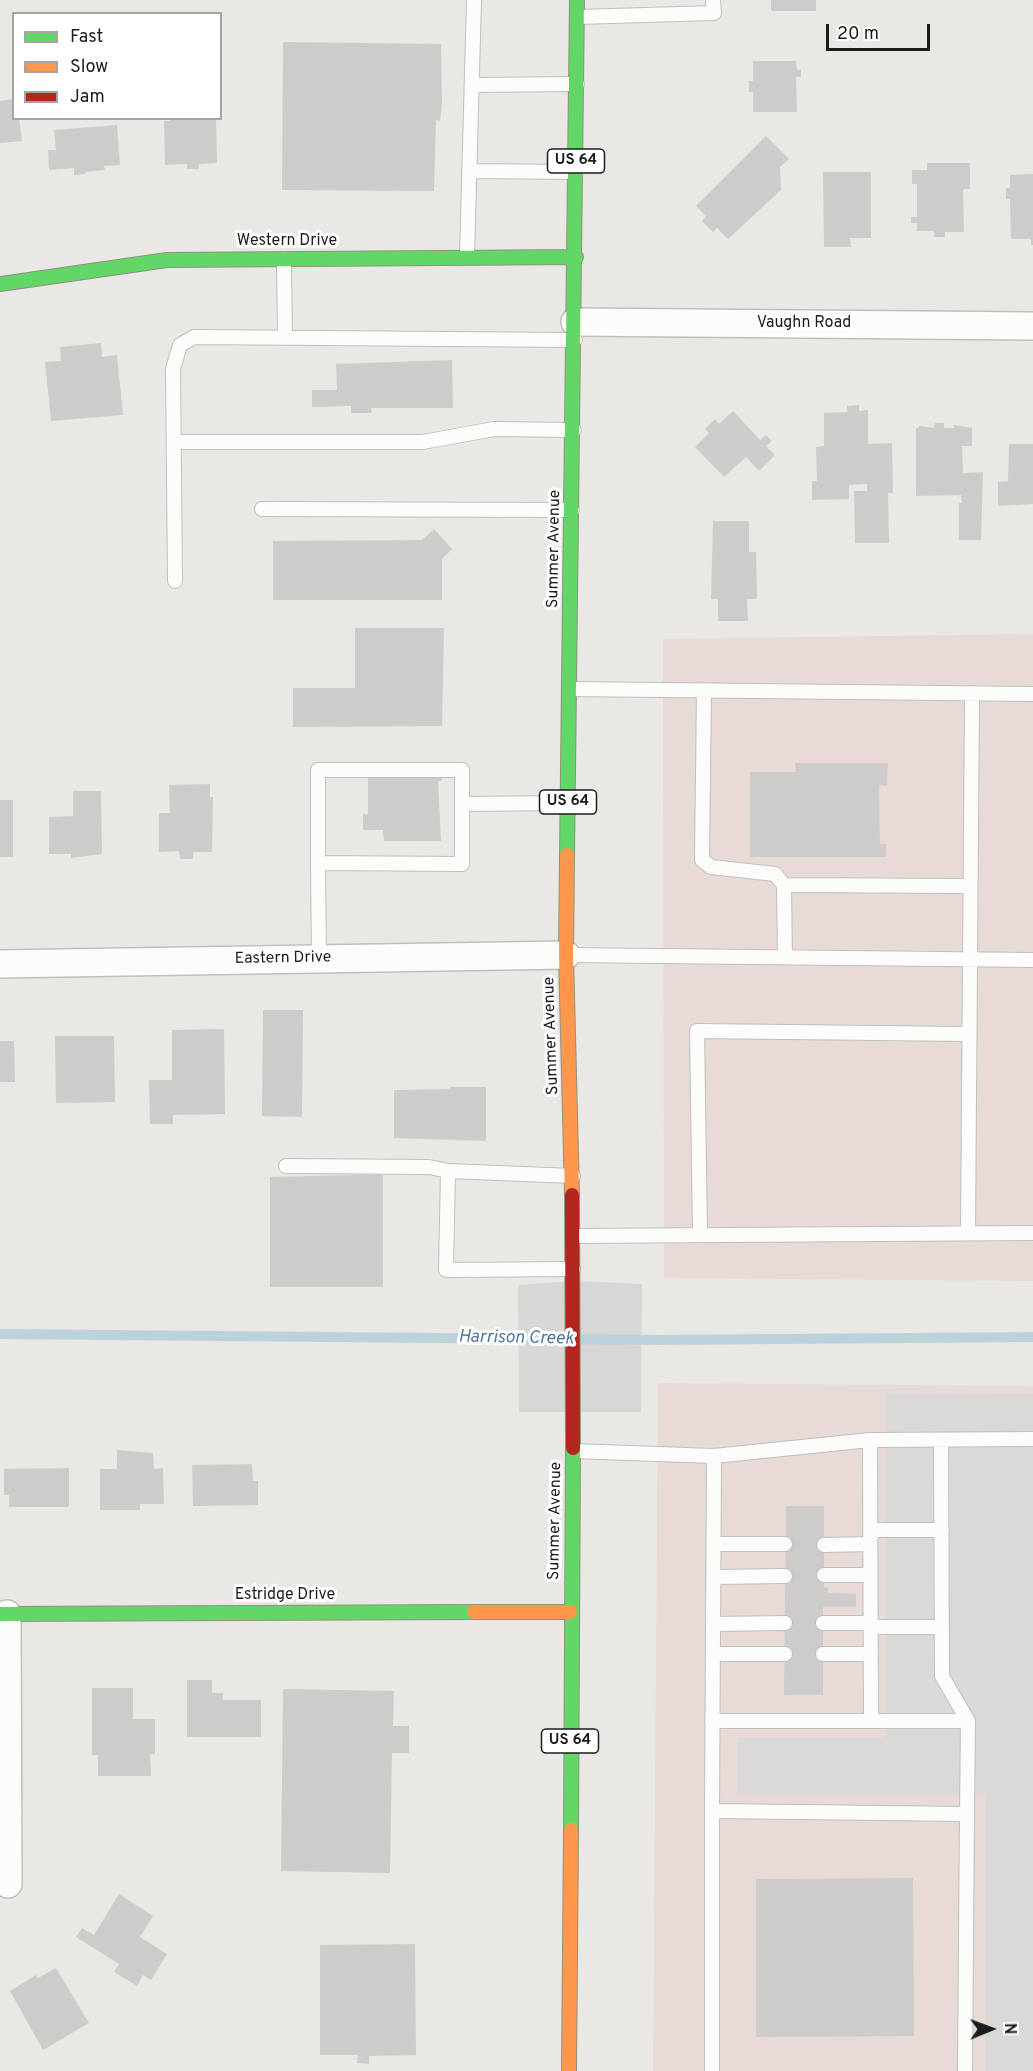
<!DOCTYPE html>
<style>
body{margin:0}
#map{position:relative;width:1033px;height:2071px;overflow:hidden;background:#eae8e4;font-family:Overpass,sans-serif}
canvas{display:block}
.legend{position:absolute;left:12px;top:12px;width:210px;height:108px;box-sizing:border-box;background:#fff;border:2px solid #a4a4a4;margin:0;padding:8px 10px;list-style:none;font-size:18px;color:#1c1c1c}
.legend li{display:flex;align-items:center;gap:12px;height:30px}
.legend b{width:30px;border:2px solid #a4a4a4}
.north{position:absolute;left:961px;top:1999px;width:60px;height:60px;-webkit-text-stroke:4px #fff;paint-order:stroke;rotate:89deg;font-size:16px;font-weight:700;line-height:24px;text-align:center;color:#1c1c1c}
.north::after{content:'';display:block;margin:auto;width:21px;height:27px;background:#1c1c1c;clip-path:polygon(50% 0,100% 100%,50% 72%,0 100%)}
.scale{position:absolute;left:826px;top:24px;width:104px;height:27px;box-sizing:border-box;border:3px solid #1c1c1c;border-top:0;padding-left:8px;font-size:18px;line-height:21px;white-space:nowrap;color:#1c1c1c;-webkit-text-stroke:4px #fff;paint-order:stroke}
</style>
<div id="map">
<canvas width="1033" height="2071"></canvas>
<ul class="legend">
<li><b style="height:8px;background:#63d668"></b>Fast</li>
<li><b style="height:8px;background:#ff974d"></b>Slow</li>
<li><b style="height:8px;background:#b3261e"></b>Jam</li>
</ul>
<div class="north">N</div>
<div class="scale">20 m</div>
</div>
<script>
const context = document.querySelector('canvas').getContext('2d');
context.lineJoin = 'round';
function fillPath(path, color) { context.fillStyle = color; context.fill(path, 'evenodd'); }
function trace(path, color, width, dash) { context.strokeStyle = color; context.lineWidth = width; context.lineCap = dash ? 'butt' : 'round'; context.setLineDash(dash || []); context.stroke(path); }
function write(font, color, halo, rows, align = 'center') {
  context.font = font + ' Overpass,sans-serif'; context.lineWidth = 6; context.setLineDash([]); context.textBaseline = 'middle'; context.strokeStyle = halo; context.fillStyle = color; for (const [text, x, y, turn = 0] of rows) {
    context.save(); context.translate(x, y); context.rotate((+turn || 0) * Math.PI / 180); context.textAlign = isNaN(turn) ? turn : align; if (halo) context.strokeText(text, 0, 0); context.fillText(text, 0, 0); context.restore();
  }
}
fillPath(new Path2D(`
 M1033,634V1281L664,1278L663,639Z
 M658,1383L1033,1386V2071H653Z`), '#e7dad7');
fillPath(new Path2D(`
 M885,1393L1033,1394V2071H985V1794H737V1738H886Z`), '#dad9d8');
fillPath(new Path2D(`
 M574,1281L642,1284L641,1412H519L518,1285Z`), '#d7d7d5');
trace(new Path2D(`
 M0,1334L658,1340L1033,1337`), '#bcd2da', 10);
fillPath(new Path2D(`
 M771,0H816V11H771Z
 M283,42L441,44L442,103L440,121L436,120L434,191L282,190Z
 M753,61H796L797,70H801V77H796L797,112H753V92H749V81H753Z
 M14,99V118H19L22,141L0,143V101Z
 M170,118L216,119L217,163L199,164V169H187V164L165,165L164,121H170Z
 M117,125L120,165L104,166L105,170L85,172V174L74,175V168L49,170L48,150H56L54,130Z
 M766,136L789,159L780,167L781,190L728,239L717,228L713,232L702,221L706,216L696,206Z
 M927,163H970V189H963L964,232H945V237H934V231H917V223H911V217H917V184H912V170H927Z
 M823,172H871V238H850L851,247H824Z
 M1033,174V245H1031V239H1011L1010,199H1006V188H1010V175Z
 M101,343L102,357L117,355L123,415L51,421L45,362L61,361L60,347Z
 M452,360L453,408H371L372,413H351V406L312,407V390H337L336,364Z
 M859,405V411L868,410V444L892,443L893,493H888L889,543H855L854,491H867V484L849,485V499L812,500V481H817L816,447L824,446V413L847,412V406Z
 M733,411L760,440L766,435L772,441L766,446L775,455L759,471L746,457L724,477L695,447L709,433L705,429L715,419L719,424Z
 M935,423H944V428H954V425L972,428V446H962L963,473L983,472L981,540H959V503H962L961,495L916,496V428H919V426L934,428Z
 M1009,444H1033V504L998,506V482L1008,481Z
 M713,521H749V552H756L757,599H747L748,621H718V599H711Z
 M434,529L452,549L442,559V600H273V541L422,540Z
 M355,628H444L442,726L293,727V688H355Z
 M795,763H888L887,786L879,785L880,844H886V857H750V772H796Z
 M368,777H442V781H438L441,841H384L383,830H363V814H368Z
 M210,784V797H213L212,852H193V859H180L179,851L159,852V813H170L169,785Z
 M73,791H101L102,854L71,858V854H49V817L73,816Z
 M0,800H13V857H0Z
 M263,1010H303L302,1117L262,1116Z
 M224,1029L225,1114L173,1115V1124H150L149,1080H172V1030Z
 M55,1036H114L115,1102L56,1103Z
 M0,1041H14L15,1082H0Z
 M450,1087H486V1141L394,1138V1090L449,1089Z
 M354,1175H383V1287H270V1177Z
 M117,1450L153,1453L154,1469L163,1468L164,1504H140V1510H100V1469H117Z
 M252,1464L253,1481H258V1505L193,1506L192,1465Z
 M69,1468V1507H9V1495H4V1469Z
 M786,1506H824V1588L828,1587V1593L856,1594V1607H823V1695H784Z
 M187,1680H212V1693H223V1700H261V1737H187Z
 M92,1688H133V1719H155V1754H150L151,1776H98V1755H92Z
 M283,1689L394,1691L393,1726H409V1753H392L390,1873L281,1871Z
 M913,1878L914,2036L756,2037V1879Z
 M119,1894L153,1916L140,1937L167,1954L151,1980L143,1975L137,1986L114,1972L119,1964L76,1937L82,1928L94,1935Z
 M415,1944L416,2055L369,2056V2064L357,2063L358,2055H320V1945Z
 M56,1968L89,2023L43,2050L10,1991L36,1975L38,1978Z`), '#ceccca');
const lane = new Path2D(`
 M577,17L714,13L713,0
 M472,85L577,84
 M469,171L576,172
 M467,257L474,0
 M284,259L285,337
 M174,442H423L494,429L574,430
 M262,509L572,510
 M175,581L173,369L180,345L194,337L575,340
 M570,689L1033,694
 M704,690L702,860L711,867L775,874L784,885L785,957
 M462,804V770H318V863L462,864V804L568,803
 M318,863L319,959
 M784,885L969,886
 M566,955L1033,960
 M286,1166L429,1167L448,1171L573,1176
 M448,1171L446,1270L573,1269
 M968,1233L972,694
 M700,1235L697,1031L968,1034
 M573,1236L1033,1233
 M941,1440L942,1676L968,1721L967,1814
 M573,1451L714,1456L870,1440L1033,1439
 M714,1456L712,1811L967,1814L965,2071
 M870,1530H942
 M714,1544H785
 M824,1545L870,1544
 M824,1575H870
 M713,1577L785,1576
 M823,1623H870
 M713,1624L785,1623
 M870,1627H942
 M713,1654H785
 M823,1654H871
 M712,1721H871L870,1440
 M871,1721H968
 M712,1811V2071`);
const street = new Path2D(`
 M575,322L1033,326
 M0,964L566,955
 M7,1614L8,1884`);
const fast = new Path2D(`
 M0,284L167,260L576,257
 M567,855L577,0
 M0,1614L474,1612
 M571,1830L573,1448`);
const slow = new Path2D(`
 M567,855L566,955L572,1195
 M474,1612H570
 M569,2071L571,1830`);
const jam = new Path2D(`
 M572,1195L573,1448`);
trace(lane, '#c0bfbd', 16);
trace(street, '#c0bfbd', 30);
trace(fast, '#8f917f', 16);
trace(slow, '#8f917f', 16);
trace(jam, '#8f917f', 16);
trace(lane, '#fcfcfb', 14);
trace(street, '#fcfcfb', 27);
trace(fast, '#63d668', 14);
trace(slow, '#ff974d', 14);
trace(jam, '#b3261e', 14);
for (const [x, y, w] of [
 [576,161,57],
 [568,802,57],
 [570,1741,57]
]) { const box = new Path2D(); box.roundRect(x - w / 2, y - 12, w, 24, 4.5); context.fillStyle = '#fff'; context.fill(box); trace(box, '#1c1c1c', 1.5); }
write('bold 15px', '#1c1c1c', null, [
 ["US 64",576,161],
 ["US 64",568,802],
 ["US 64",570,1741]
]);
write('16px', '#1c1c1c', '#fff', [
 ["Western Drive",287,242],
 ["Vaughn Road",804,324],
 ["Summer Avenue",555,549,-89],
 ["Eastern Drive",283,959,-1],
 ["Summer Avenue",552,1036,-92],
 ["Summer Avenue",556,1521,-89],
 ["Estridge Drive",285,1596]
]);
write('italic 18px', '#54779f', '#fff', [
 ["Harrison Creek",516,1339,1]
]);
</script>
